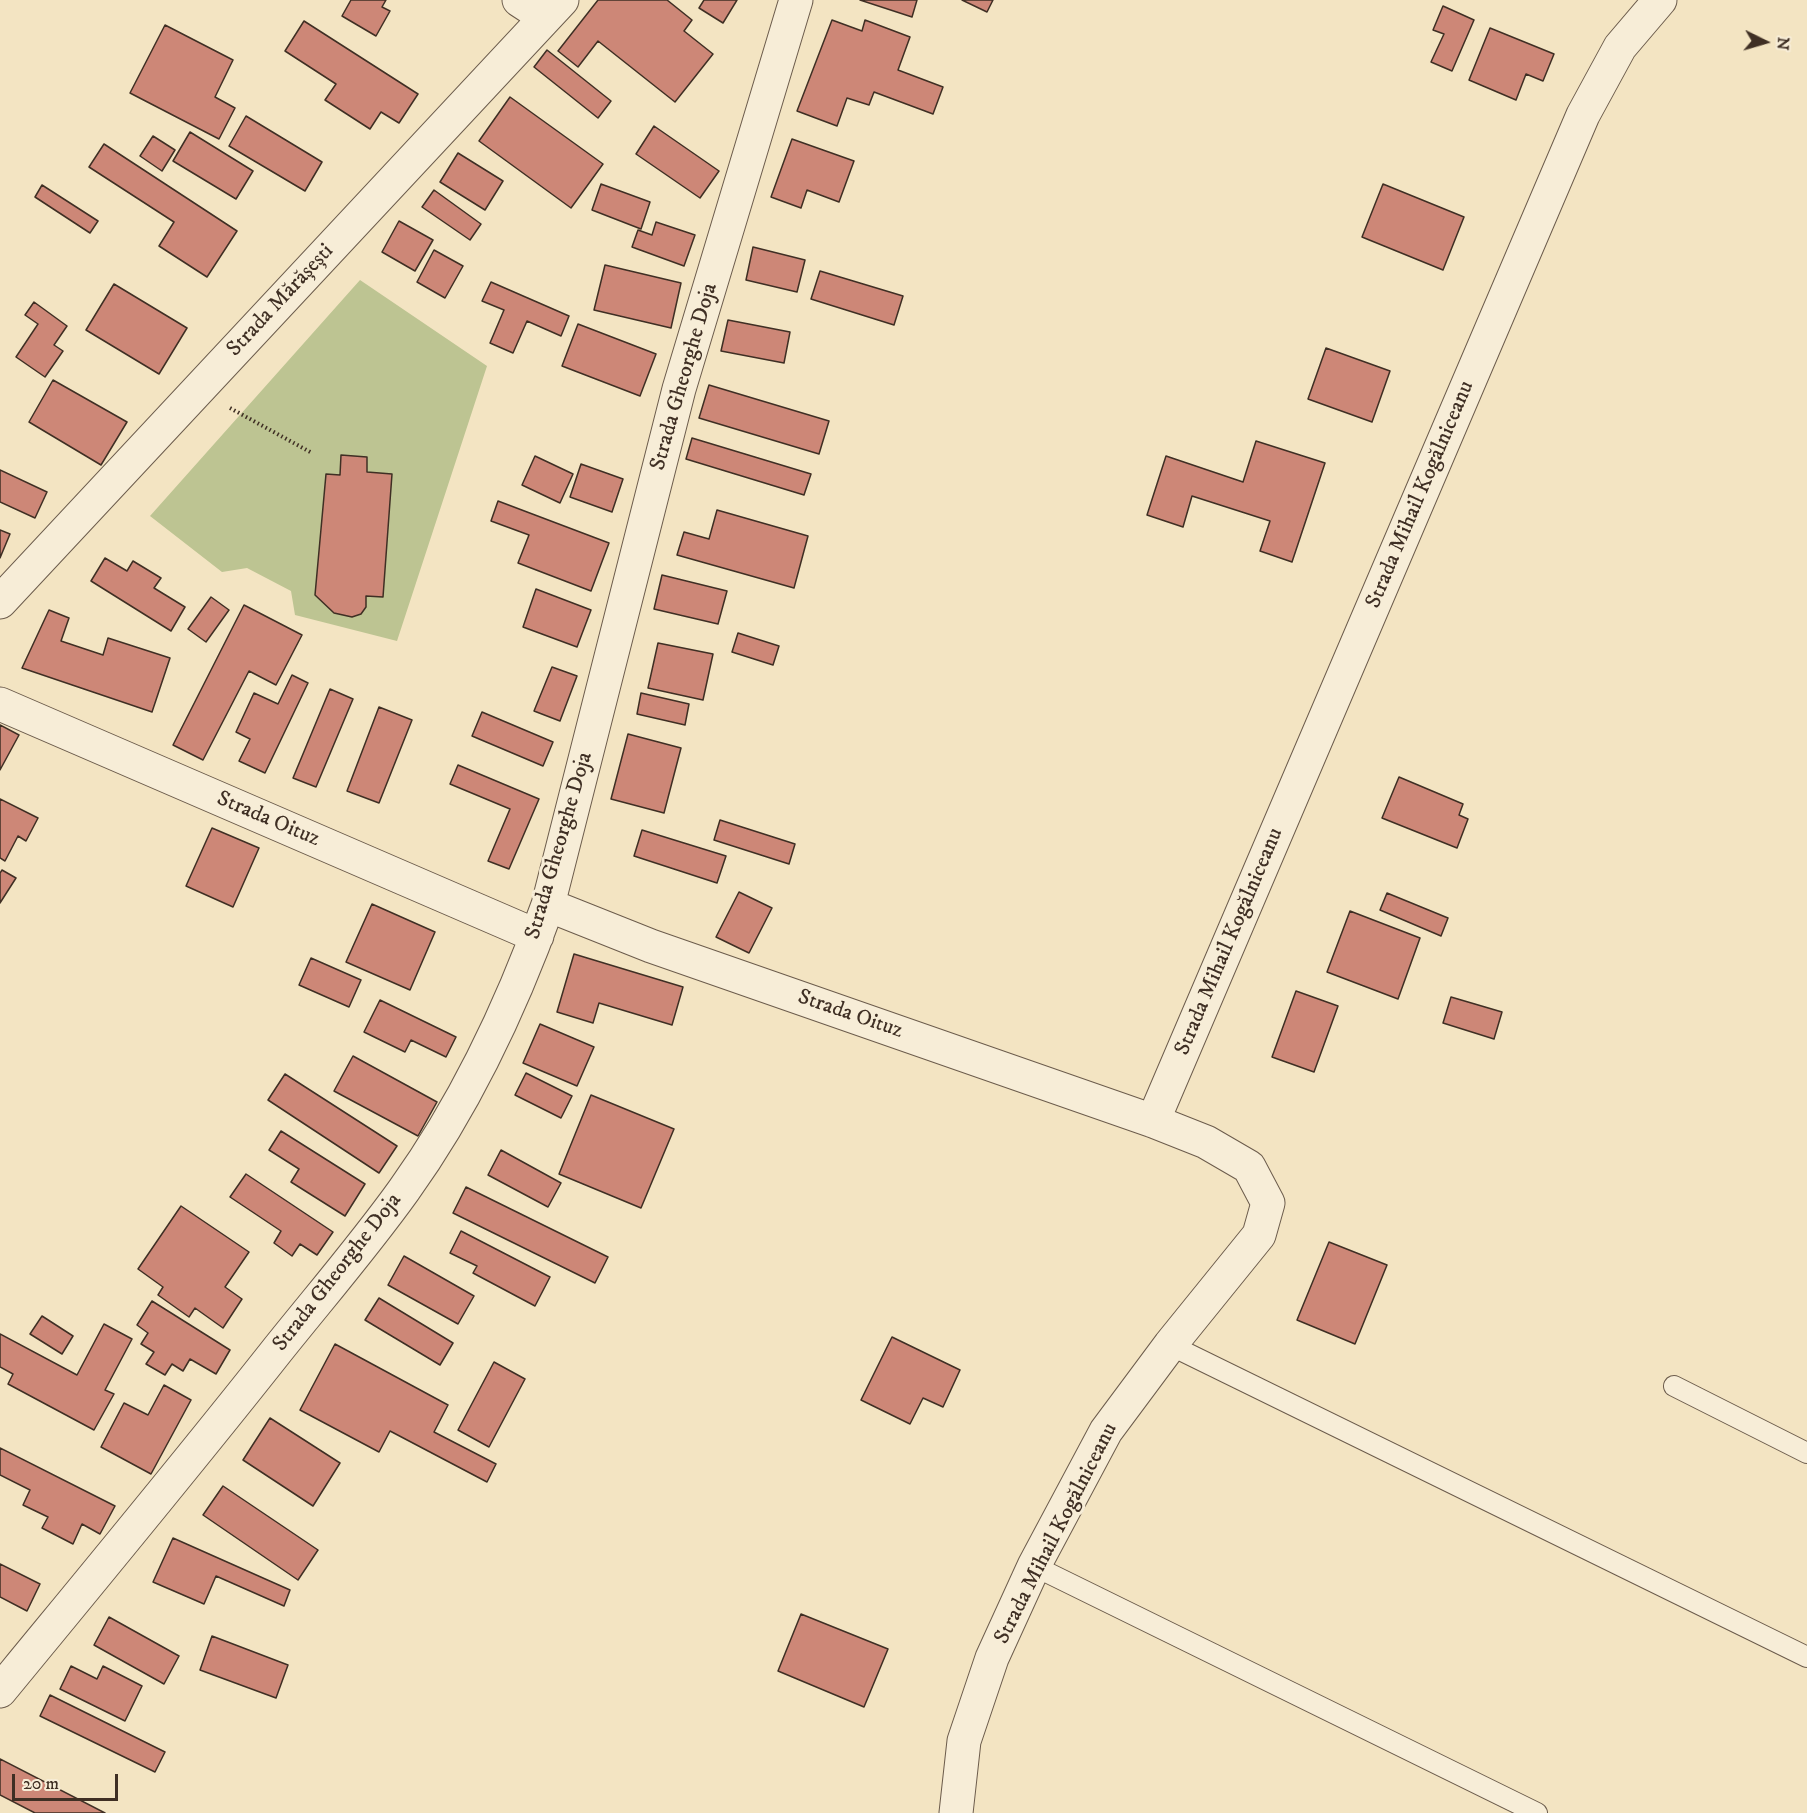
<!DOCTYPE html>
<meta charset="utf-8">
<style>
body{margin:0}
#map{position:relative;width:1807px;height:1813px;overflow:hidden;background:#f3e4c2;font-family:"IM FELL DW Pica",serif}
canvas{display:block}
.north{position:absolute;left:1735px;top:12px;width:60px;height:60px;-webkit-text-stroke:4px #f7edd7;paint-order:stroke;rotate:95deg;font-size:16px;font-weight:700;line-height:24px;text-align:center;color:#3f2f24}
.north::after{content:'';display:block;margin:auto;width:21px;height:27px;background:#3f2f24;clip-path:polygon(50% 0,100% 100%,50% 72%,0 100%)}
.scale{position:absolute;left:12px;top:1774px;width:106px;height:27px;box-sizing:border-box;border:3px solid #3f2f24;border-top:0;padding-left:8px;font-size:18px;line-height:21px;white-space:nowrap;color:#3f2f24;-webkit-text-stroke:4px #f7edd7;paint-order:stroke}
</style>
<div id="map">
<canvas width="1807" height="1813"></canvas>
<div class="north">N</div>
<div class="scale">20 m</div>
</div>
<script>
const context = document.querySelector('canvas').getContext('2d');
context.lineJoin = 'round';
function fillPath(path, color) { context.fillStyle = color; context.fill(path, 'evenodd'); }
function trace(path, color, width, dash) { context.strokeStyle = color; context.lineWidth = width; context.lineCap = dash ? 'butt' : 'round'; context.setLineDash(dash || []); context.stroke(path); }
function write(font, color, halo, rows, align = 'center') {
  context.font = font + ' "IM FELL DW Pica",serif'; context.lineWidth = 6; context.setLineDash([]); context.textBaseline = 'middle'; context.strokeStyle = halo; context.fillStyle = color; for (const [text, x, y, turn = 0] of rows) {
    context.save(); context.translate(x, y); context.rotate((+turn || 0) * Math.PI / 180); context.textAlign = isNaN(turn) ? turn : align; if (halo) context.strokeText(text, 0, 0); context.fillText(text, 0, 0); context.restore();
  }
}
fillPath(new Path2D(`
 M360,280L487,366L397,641L295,615L291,591L247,568L222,572L150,516Z`), '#bdc492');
const building = new Path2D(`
 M351,0H386L382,7L390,11L376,36L342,16Z
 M598,0H667L692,20L684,31L713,54L675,102L598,41L578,67L558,51Z
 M704,0H737L723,23L699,8Z
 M860,0H917L912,17Z
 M962,0H993L987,12Z
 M1443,6L1474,20L1452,71L1431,62L1444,34L1433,30Z
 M832,20L862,31L865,20L910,37L898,70L943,87L933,114L874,92L869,105L847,98L837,126L797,111Z
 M304,21L418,94L399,123L381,112L370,129L325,100L336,84L285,51Z
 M165,25L233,60L215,97L235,108L219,139L130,93Z
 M1490,28L1554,54L1543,81L1526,74L1516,100L1469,80Z
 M547,50L611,101L598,118L534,67Z
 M510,97L603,164L571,208L479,141Z
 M246,116L322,162L305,191L229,146Z
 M654,126L719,171L700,198L636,154Z
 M190,132L253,171L236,199L173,161Z
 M153,136L175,150L162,171L140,156Z
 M792,139L854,161L839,202L807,190L801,208L771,197Z
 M104,144L237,231L207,277L159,246L174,222L89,167Z
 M458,153L503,181L485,210L440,182Z
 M601,184L650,202L641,229L592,210Z
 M1383,184L1464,217L1443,270L1362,237Z
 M42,185L98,221L90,233L35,197Z
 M434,190L481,224L470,240L422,207Z
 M399,221L433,240L415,271L382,252Z
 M656,222L695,235L684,266L632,247L638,230L652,235Z
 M753,247L805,260L797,292L746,280Z
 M434,250L463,266L445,298L417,282Z
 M605,265L681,283L671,328L594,310Z
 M820,271L903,296L894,325L811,299Z
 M491,282L569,316L561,336L527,321L513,353L490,343L504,310L482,301Z
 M114,284L187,328L159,374L86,330Z
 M34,302L67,326L54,345L63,351L45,377L16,357L38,324L25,315Z
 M728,320L790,332L784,363L721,351Z
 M578,324L656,354L640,396L562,366Z
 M1326,348L1390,371L1372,422L1308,399Z
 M53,380L127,422L101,465L29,422Z
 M709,385L829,421L819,454L699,418Z
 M692,438L811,474L804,495L686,459Z
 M1256,441L1325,463L1292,562L1260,551L1270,521L1192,496L1183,527L1147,515L1166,456L1243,482Z
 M341,455L367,457V472L392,474L383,597L366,596V607L361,614L352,617L334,613L315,595L326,474L340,475Z
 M535,456L573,474L560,503L522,485Z
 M581,464L623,479L612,512L570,497Z
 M0,470L47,492L35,518L0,502Z
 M498,501L609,543L591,591L518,563L529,535L491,521Z
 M717,510L808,536L794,588L677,555L684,532L709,539Z
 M0,530L10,534L0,558Z
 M105,558L127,571L133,561L161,578L154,588L185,607L171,631L91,581Z
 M662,575L727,591L718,624L654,609Z
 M536,589L591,610L577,647L523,627Z
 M211,597L229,610L206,642L188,629Z
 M244,605L302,635L276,685L249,671L203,760L173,745Z
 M49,610L69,618L61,641L103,655L108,638L170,658L152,712L22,668Z
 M738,633L779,646L773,665L732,652Z
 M658,643L713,654L703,700L648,688Z
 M552,667L577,676L560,721L534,711Z
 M292,675L308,683L265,773L239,761L250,739L236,732L254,693L278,704Z
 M330,689L353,699L316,787L293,778Z
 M641,693L689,704L685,725L637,714Z
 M379,707L412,720L379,803L347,791Z
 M482,712L553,742L543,766L472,736Z
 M0,725L19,735L0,770Z
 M628,734L681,748L664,813L611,799Z
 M458,765L539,799L509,869L488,861L510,809L450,784Z
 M1399,777L1463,804L1459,815L1468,819L1457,848L1382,818Z
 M0,799L38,818L26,841L18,836L5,861L0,858Z
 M720,820L795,844L789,864L714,840Z
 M212,828L259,848L233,907L186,886Z
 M642,830L726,856L717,883L634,856Z
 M2,870L16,878L0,903V873Z
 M739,892L772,908L749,953L716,937Z
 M1387,893L1448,918L1441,936L1380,910Z
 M372,904L435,932L410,990L346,962Z
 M1350,911L1420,938L1398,999L1327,972Z
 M574,954L683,987L672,1025L599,1003L593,1023L557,1012Z
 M311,958L361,980L349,1007L299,985Z
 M1296,991L1338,1006L1314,1072L1272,1057Z
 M1451,997L1502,1012L1494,1039L1443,1023Z
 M380,1000L456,1037L446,1057L411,1040L405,1052L364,1032Z
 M540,1024L594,1047L577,1086L523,1063Z
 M353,1056L437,1102L418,1136L334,1091Z
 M526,1073L572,1096L561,1118L515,1095Z
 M285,1074L397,1146L379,1173L268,1100Z
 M591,1095L674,1129L641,1208L559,1174Z
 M281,1131L365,1184L345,1216L291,1182L299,1169L269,1150Z
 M501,1150L561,1183L548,1207L488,1175Z
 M246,1174L333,1232L317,1255L300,1244L292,1256L274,1243L281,1231L230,1197Z
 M466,1187L608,1257L595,1283L453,1213Z
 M181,1206L249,1252L225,1287L242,1299L223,1328L195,1308L189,1317L158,1295L163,1287L138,1269Z
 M461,1231L550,1277L535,1306L473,1273L477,1266L450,1253Z
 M1329,1242L1387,1265L1355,1344L1297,1320Z
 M404,1256L474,1296L458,1324L388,1285Z
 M379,1298L453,1343L440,1365L365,1320Z
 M152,1301L230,1350L216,1374L190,1359L183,1371L172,1364L165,1375L146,1364L154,1352L141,1344L148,1333L137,1325Z
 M42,1316L73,1336L62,1354L30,1334Z
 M104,1324L132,1339L105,1390L114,1394L94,1430L8,1384L13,1374L0,1367V1334L77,1375Z
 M892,1337L960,1370L943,1407L923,1398L910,1424L861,1400Z
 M335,1344L448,1405L434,1432L496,1464L487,1482L390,1431L379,1452L300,1410Z
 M494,1362L525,1379L489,1447L458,1430Z
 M164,1385L191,1400L151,1474L101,1447L124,1403L148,1415Z
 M270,1418L340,1463L313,1506L243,1460Z
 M0,1448L115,1506L100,1534L82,1524L73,1544L42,1528L48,1517L23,1505L30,1490L0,1475Z
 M223,1486L318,1550L298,1580L203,1515Z
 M173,1538L290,1590L284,1606L216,1576L204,1604L153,1582Z
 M0,1564L40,1584L27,1611L0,1597Z
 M801,1614L888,1649L864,1707L778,1671Z
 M109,1617L179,1656L164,1684L94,1645Z
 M212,1636L288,1665L276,1698L200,1670Z
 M71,1666L97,1679L103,1666L142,1686L125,1721L60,1689Z
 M50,1695L165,1752L155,1772L40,1716Z
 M0,1759L105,1813H35L0,1795Z`);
fillPath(building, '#cd8777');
trace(building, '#3f2f24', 1.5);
const service = new Path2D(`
 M1170,1345L1807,1657
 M1674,1386L1807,1453
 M1034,1566L1537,1813`);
const minor = new Path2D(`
 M0,704L537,936
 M548,905L651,946L1153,1121L1206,1142L1249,1167L1268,1203L1259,1235L1170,1345L1106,1431L1034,1566L992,1658L964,1741L956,1813
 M1153,1121L1583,115L1620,47L1660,0
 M0,1691C92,1579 185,1467 275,1353C318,1299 364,1246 404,1190C465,1105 513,1003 548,905L679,389L796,0`);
const tertiary = new Path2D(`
 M519,0L545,17
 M0,602L562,0`);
trace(service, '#6c5c4c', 22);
trace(minor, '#6c5c4c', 35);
trace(tertiary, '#6c5c4c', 35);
trace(new Path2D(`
 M230,408L312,453`), '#3f2f24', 4, [1.5, 3]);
trace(service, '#f7edd7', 20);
trace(minor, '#f7edd7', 33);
trace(tertiary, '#f7edd7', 33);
write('22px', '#3f2f24', '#f7edd7', [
 ["Strada Mărășești",281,301,-47],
 ["Strada Gheorghe Doja",685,377,-74],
 ["Strada Mihail Kogălniceanu",1421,495,-67],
 ["Strada Oituz",268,820,23],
 ["Strada Gheorghe Doja",560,846,-74],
 ["Strada Mihail Kogălniceanu",1230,942,-67],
 ["Strada Oituz",850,1015,19],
 ["Strada Gheorghe Doja",338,1273,-52],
 ["Strada Mihail Kogălniceanu",1057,1534,-63]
]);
</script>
